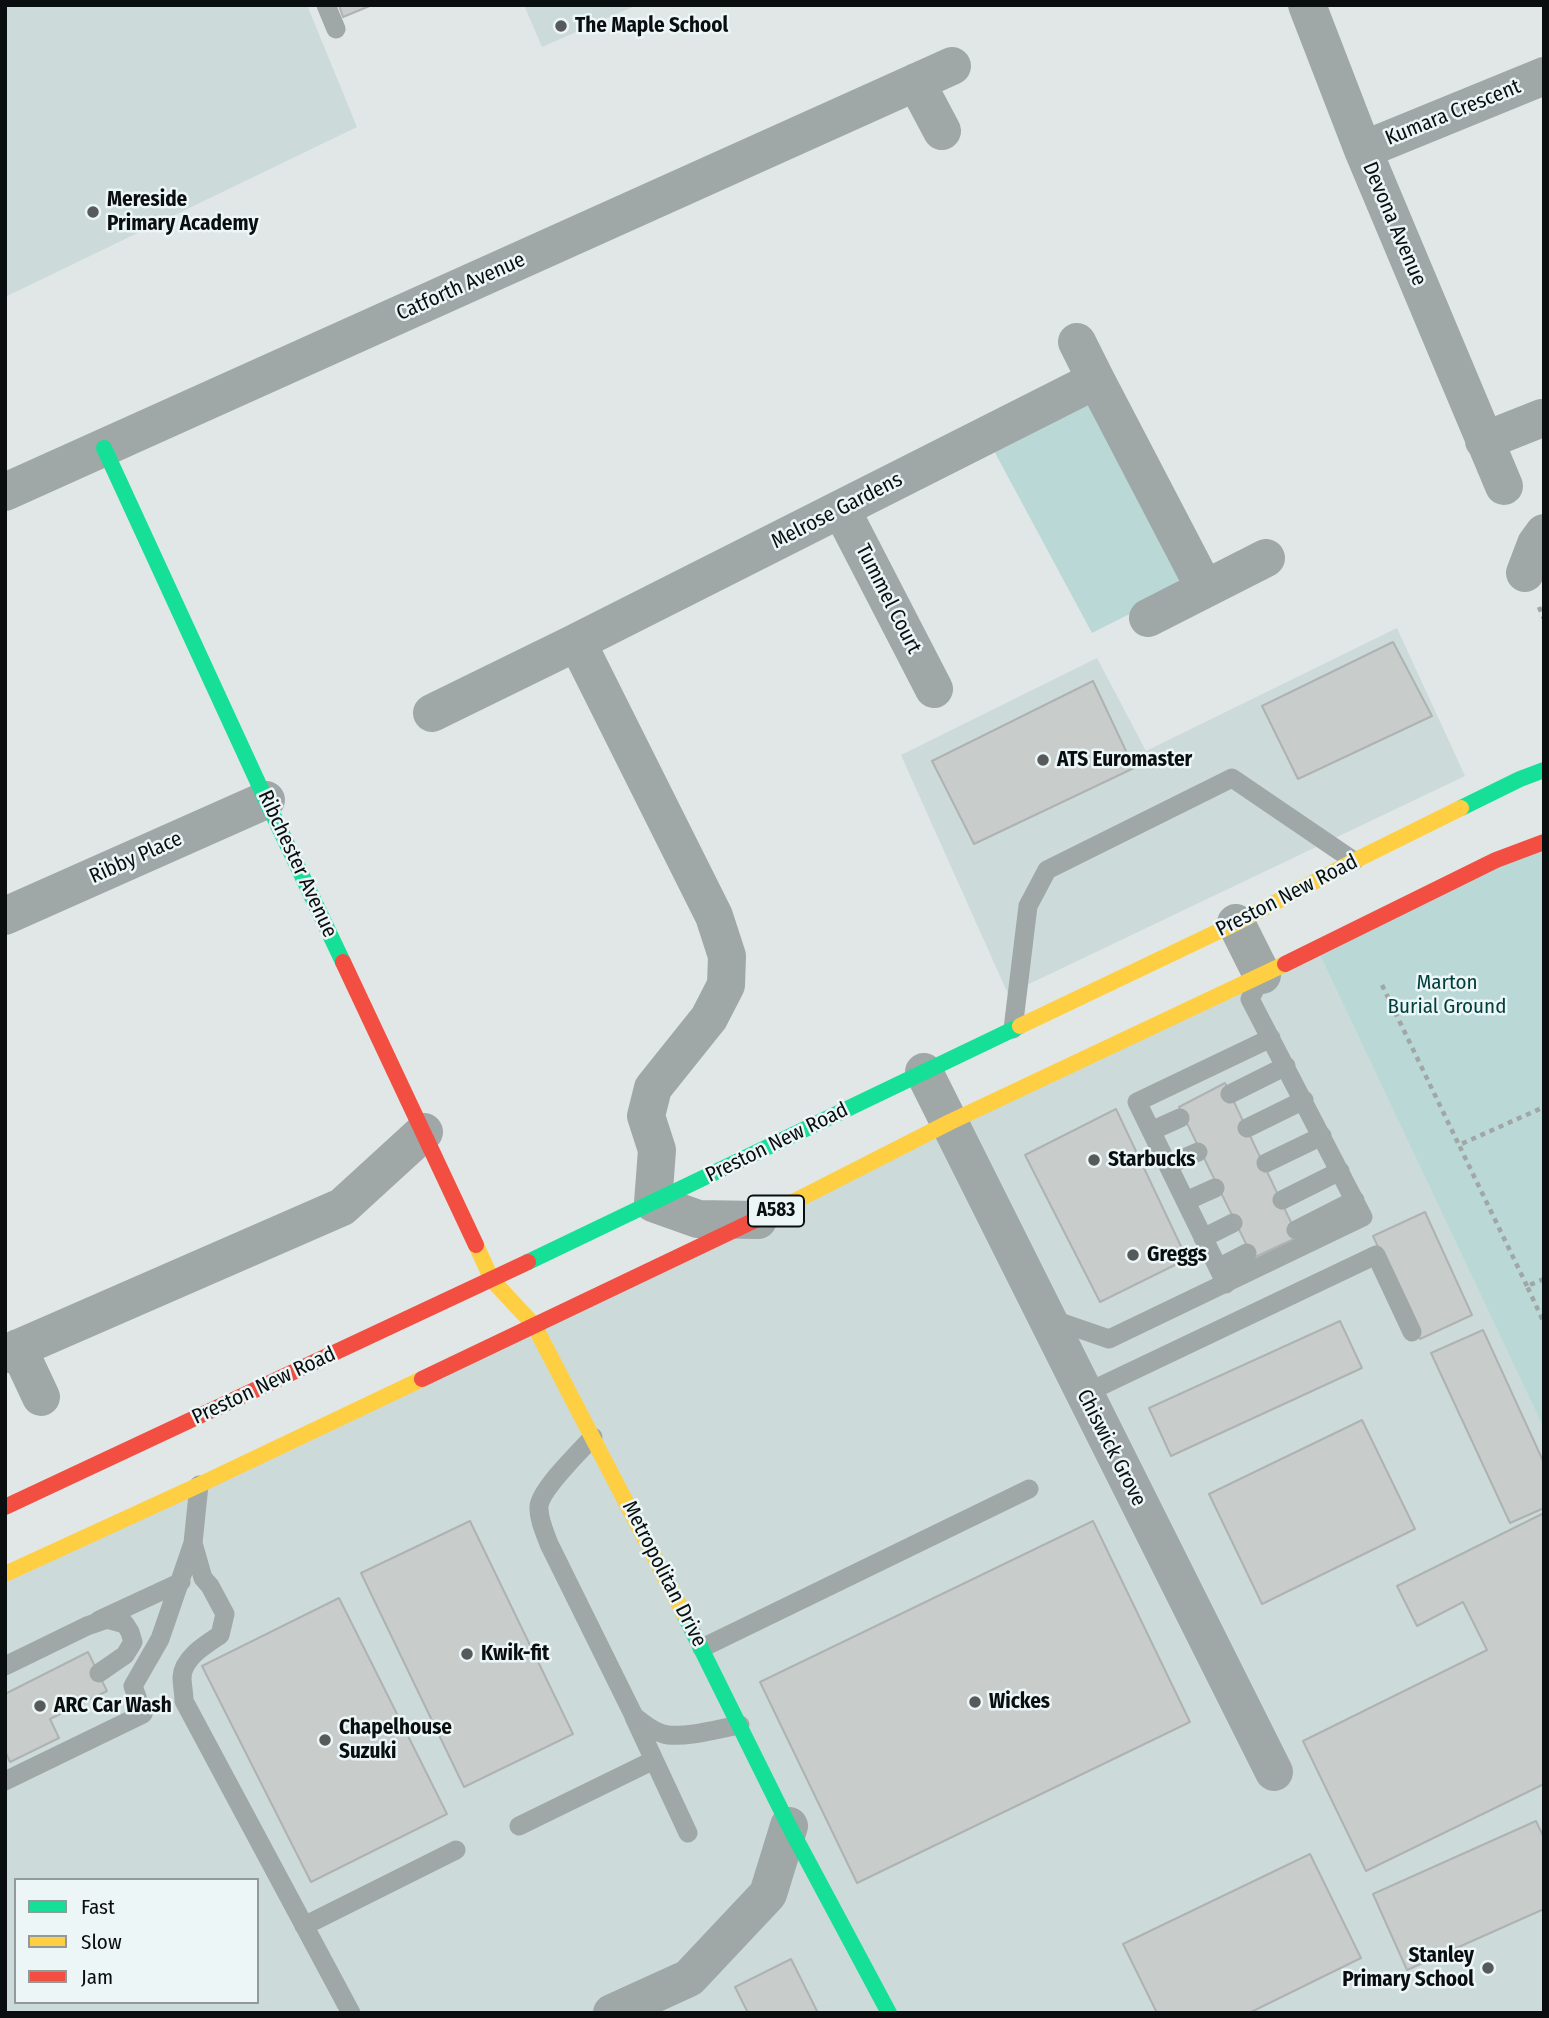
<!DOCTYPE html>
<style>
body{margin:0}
#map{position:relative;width:1549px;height:2018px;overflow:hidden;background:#e1e7e6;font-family:"Fira Sans Condensed",sans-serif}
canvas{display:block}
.frame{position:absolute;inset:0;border:7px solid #0b0e0e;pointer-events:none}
.legend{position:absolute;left:14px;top:1878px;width:245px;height:126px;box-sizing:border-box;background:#ecf6f6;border:2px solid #929999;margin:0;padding:9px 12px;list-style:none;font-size:21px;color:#0b0e0e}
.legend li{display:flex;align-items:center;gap:14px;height:35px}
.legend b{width:35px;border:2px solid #929999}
</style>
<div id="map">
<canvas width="1549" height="2018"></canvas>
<div class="frame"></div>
<ul class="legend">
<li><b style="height:9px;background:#16e098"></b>Fast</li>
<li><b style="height:9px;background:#ffcf43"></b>Slow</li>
<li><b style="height:9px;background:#f24e42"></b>Jam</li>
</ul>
</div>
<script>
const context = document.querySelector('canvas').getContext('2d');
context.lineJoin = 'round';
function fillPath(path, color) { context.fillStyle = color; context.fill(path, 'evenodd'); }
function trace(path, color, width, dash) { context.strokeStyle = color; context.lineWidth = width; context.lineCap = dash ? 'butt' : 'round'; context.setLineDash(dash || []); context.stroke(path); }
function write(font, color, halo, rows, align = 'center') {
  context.font = font + ' "Fira Sans Condensed",sans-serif'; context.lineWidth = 5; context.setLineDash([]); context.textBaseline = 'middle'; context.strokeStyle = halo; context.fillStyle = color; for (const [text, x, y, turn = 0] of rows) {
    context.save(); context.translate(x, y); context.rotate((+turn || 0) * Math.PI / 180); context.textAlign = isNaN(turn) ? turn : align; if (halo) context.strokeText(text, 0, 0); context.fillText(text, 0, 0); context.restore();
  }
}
fillPath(new Path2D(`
 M5,5H307L357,127L5,297Z
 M524,5H637L542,47Z
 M1397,628L1465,776L1008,994L901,755L1097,658L1146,751Z
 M1317,949L1544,1429V2013H6L5,1574ZM16,1880H257V2002H16Z`), '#cddada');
fillPath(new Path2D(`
 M1091,400L1189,584L1092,633L993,449Z
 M1544,842V1429L1317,949Z`), '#b9d8d6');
const building = new Path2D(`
 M339,5H372L343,17Z
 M1393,642L1432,716L1298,779L1262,706Z
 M1093,681L1134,768L974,844L932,761Z
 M1225,1083L1298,1237L1253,1258L1179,1107Z
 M1116,1109L1187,1259L1100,1302L1025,1155Z
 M1425,1212L1472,1315L1420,1339L1373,1236Z
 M1340,1321L1362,1368L1171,1456L1149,1408Z
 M1483,1330L1544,1463V1508L1510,1523L1431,1353Z
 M1362,1420L1415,1529L1262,1604L1209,1494Z
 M1544,1513V1784L1366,1871L1303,1741L1487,1650L1463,1602L1417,1626L1397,1586Z
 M470,1521L573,1734L464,1787L361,1573Z
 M1093,1521L1190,1722L857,1883L760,1682Z
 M339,1598L447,1814L311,1882L202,1666Z
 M88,1652L107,1691L50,1719L59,1738L10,1762L5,1751V1694Z
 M1536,1821L1544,1838V1909L1407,1970L1373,1894Z
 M1310,1854L1361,1958L1249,2013H1157L1123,1944Z
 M791,1959L818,2013H748L735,1987Z`);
fillPath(building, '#c8cdcc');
trace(building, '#aeb3b2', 2);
trace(new Path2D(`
 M1539,607L1544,619
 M1382,985L1459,1145
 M1544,1279L1527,1286L1544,1323
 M1527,1286L1459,1145L1544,1107`), '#a0a7a6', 4.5, [5, 5]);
trace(new Path2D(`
 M326,5L336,29
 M1013,1029L1028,906L1047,870L1232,778L1354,861
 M1230,1094L1286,1066
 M1247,1128L1304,1100
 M1151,1131L1180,1118
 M1266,1163L1322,1136
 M1168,1165L1198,1152
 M1282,1200L1340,1171
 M1186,1201L1215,1188
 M1296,1230L1355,1200
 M1203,1238L1233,1223
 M1218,1268L1247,1253
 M1226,1284L1137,1102L1271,1038
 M1048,1318L1109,1339L1363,1217L1250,999L1260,979
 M1084,1394L1376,1255L1412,1332
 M593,1437C580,1451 541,1489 539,1506C538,1518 545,1533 549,1544L634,1716C644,1724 655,1733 668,1735C691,1737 717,1729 740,1725
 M199,1485L193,1543L203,1578L210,1586L225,1614L220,1635C205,1645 183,1658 182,1677C182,1685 184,1693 184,1701L351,2013
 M99,1620L181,1582
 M702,1648L1029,1489
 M5,1666L87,1626L107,1619L125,1624L130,1632L133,1642L125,1655L99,1673
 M634,1717L688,1833
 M5,1781L143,1714L133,1686L160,1639L193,1543
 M519,1826L654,1760
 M304,1926L456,1850`), '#9fa7a7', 19);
trace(new Path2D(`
 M1307,5L1363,150L1504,486
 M916,82L942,131
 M1363,150L1544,76
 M1077,342L1096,380
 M1484,441L1542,418
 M5,492L952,66
 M841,509L934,689
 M1525,573L1536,544L1544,533
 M1148,618L1266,558
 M432,713L577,642
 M5,916L266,800
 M1236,923L1262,975
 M924,1072L1274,1772
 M758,1220L698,1219L653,1203L657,1150L646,1116L653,1088L709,1018L726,985L727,956L714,916L577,642L1096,380L1205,589
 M18,1348L41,1397
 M5,1354L342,1207L424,1132
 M612,2013L689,1978L768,1894L789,1826`), '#9fa7a7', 38);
trace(new Path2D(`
 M104,448L266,800L343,962
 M1461,808L1520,779L1544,770
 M528,1262L1020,1026
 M684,1614L789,1826L889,2013`), '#16e098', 16);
trace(new Path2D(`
 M1020,1026L1236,923L1354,861L1461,808
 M791,1203L950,1122L1285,964
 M476,1245L492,1280L534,1325L684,1614
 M5,1574L199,1485L422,1379`), '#ffcf43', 16);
trace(new Path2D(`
 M343,962L476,1245
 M1285,964L1496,860L1544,842
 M422,1379L791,1203
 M5,1507L528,1262`), '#f24e42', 16);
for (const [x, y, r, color] of [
 [561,26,7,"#565a5a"],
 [93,212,7,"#565a5a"],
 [1043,760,7,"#565a5a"],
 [1094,1160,7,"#565a5a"],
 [1133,1255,7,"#565a5a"],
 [467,1654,7,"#565a5a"],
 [975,1702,7,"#565a5a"],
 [40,1706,7,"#565a5a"],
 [325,1740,7,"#565a5a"],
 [1488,1968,7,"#565a5a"]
]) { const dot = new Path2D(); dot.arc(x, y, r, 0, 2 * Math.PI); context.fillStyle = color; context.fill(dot); trace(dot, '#ecf6f6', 2.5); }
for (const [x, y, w] of [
 [776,1211,56]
]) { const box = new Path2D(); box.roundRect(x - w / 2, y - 15.5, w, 31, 5); context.fillStyle = '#ecf6f6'; context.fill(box); trace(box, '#0b0e0e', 2); }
write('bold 19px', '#0b0e0e', null, [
 ["A583",776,1211]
]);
write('bold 21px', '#0b0e0e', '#ecf6f6', [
 ["The Maple School",575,26],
 ["Mereside",107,200],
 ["Primary Academy",107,224],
 ["ATS Euromaster",1057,760],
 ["Starbucks",1108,1160],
 ["Greggs",1147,1255],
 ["Kwik-fit",481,1654],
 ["Wickes",989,1702],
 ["ARC Car Wash",54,1706],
 ["Chapelhouse",339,1728],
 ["Suzuki",339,1752],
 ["Stanley",1474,1956,"right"],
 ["Primary School",1474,1980,"right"]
], 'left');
write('21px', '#0b0e0e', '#ecf6f6', [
 ["Kumara Crescent",1453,113,-22],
 ["Devona Avenue",1394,224,67],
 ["Catforth Avenue",461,287,-24],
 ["Melrose Gardens",837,511,-27],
 ["Tummel Court",888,599,63],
 ["Ribby Place",136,858,-24],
 ["Ribchester Avenue",297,864,65],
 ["Preston New Road",1287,896,-27],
 ["Preston New Road",777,1143,-26],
 ["Preston New Road",264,1386,-25],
 ["Chiswick Grove",1111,1448,63],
 ["Metropolitan Drive",664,1574,63]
]);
write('21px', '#003f3e', '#ecf6f6', [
 ["Marton",1447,983],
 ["Burial Ground",1447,1007]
]);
</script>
